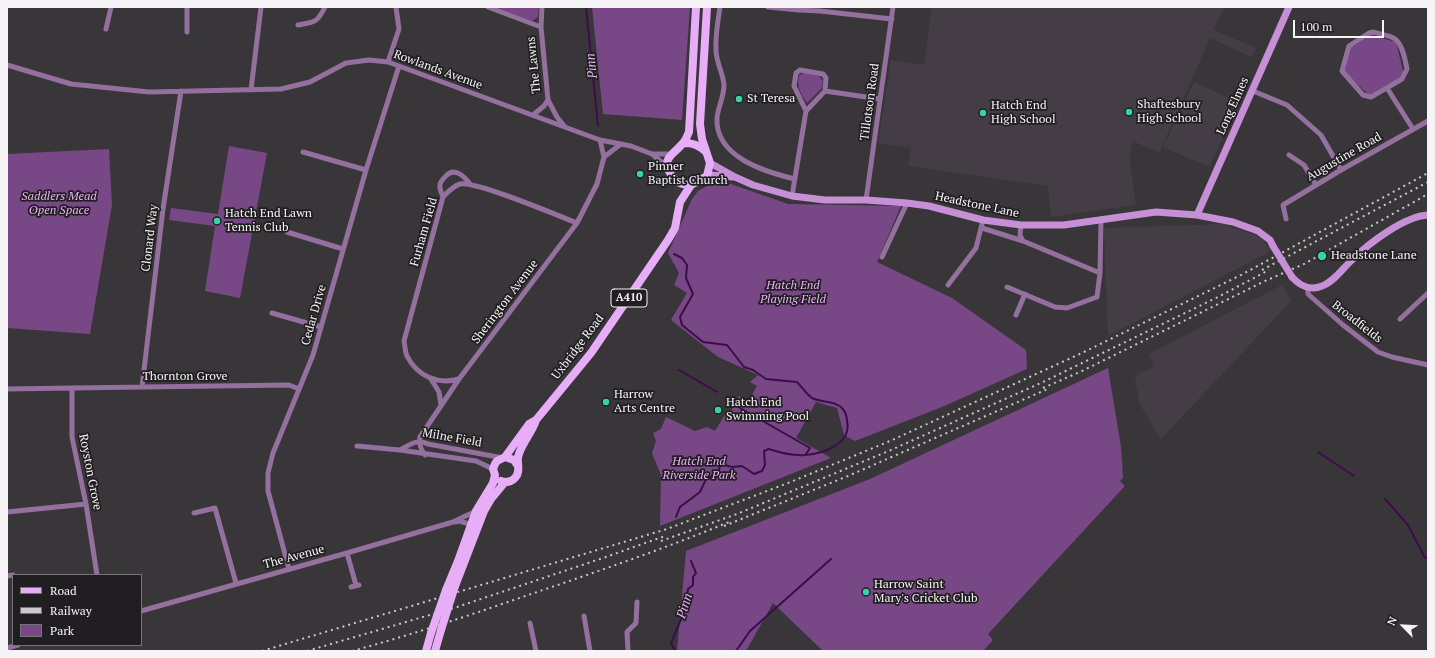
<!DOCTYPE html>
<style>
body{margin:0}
#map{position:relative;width:1435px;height:658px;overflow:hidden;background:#39363a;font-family:"PT Serif",serif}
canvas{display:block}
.frame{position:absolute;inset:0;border:8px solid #f6f4f6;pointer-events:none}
.legend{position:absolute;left:12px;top:574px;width:130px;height:72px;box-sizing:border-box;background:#201e20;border:1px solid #767476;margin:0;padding:5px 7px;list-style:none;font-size:12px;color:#f6f4f6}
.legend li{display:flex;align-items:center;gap:8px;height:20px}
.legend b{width:20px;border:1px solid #767476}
.north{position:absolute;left:1383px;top:606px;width:40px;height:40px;-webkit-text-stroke:3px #201e20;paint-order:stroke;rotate:294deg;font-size:11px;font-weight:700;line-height:16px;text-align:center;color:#f6f4f6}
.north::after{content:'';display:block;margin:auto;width:14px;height:18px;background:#f6f4f6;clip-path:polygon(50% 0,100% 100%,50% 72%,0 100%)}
.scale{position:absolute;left:1293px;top:20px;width:91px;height:18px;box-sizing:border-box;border:2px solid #f6f4f6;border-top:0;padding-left:5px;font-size:12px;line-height:14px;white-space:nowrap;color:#f6f4f6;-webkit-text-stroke:3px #201e20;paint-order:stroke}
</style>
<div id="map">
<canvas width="1435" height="658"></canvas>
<div class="frame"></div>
<ul class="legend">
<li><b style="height:5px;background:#e7adf6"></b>Road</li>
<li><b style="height:5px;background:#cac8ca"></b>Railway</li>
<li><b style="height:11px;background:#784785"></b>Park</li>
</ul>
<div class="north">N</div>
<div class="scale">100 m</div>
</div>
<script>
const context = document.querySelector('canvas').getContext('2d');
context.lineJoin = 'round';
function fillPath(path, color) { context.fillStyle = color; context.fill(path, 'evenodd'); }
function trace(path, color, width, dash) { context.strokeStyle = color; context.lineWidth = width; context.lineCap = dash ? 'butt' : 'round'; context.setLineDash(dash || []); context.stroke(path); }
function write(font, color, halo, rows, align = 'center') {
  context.font = font + ' "PT Serif",serif'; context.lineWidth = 3.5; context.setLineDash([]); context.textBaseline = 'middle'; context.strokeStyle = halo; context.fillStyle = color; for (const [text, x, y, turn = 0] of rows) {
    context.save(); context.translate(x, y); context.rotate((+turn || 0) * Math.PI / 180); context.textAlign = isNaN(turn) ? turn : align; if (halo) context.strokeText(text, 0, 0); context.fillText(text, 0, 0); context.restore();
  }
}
fillPath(new Path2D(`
 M932,7H1224L1214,30L1256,48L1252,57L1210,38L1159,153L1133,141L1130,152V162L1136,205L1051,217L1048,186L908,166L911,148L878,143L891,60L924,65Z
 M1194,82L1240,103L1209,167L1163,147Z
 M1222,224L1261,237L1271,251L1108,336L1104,228Z
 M1282,285L1291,301L1161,439L1140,405L1135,380L1139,373L1148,370L1154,364L1149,354Z`), '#443d46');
fillPath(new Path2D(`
 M495,7H539L538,17L532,21Z
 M592,7H690L682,120L603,114Z
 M1371,35L1396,42L1404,75L1369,95L1344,72L1350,48Z
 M805,73L819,76L823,81L822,88L807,103C801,94 796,87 799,75Z
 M229,146L267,153L240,298L205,291L215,226L169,220L171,208L218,214Z
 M109,149L112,205L90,334L7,328V154Z
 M714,182L731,184L788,204L901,206L877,262L952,298L1026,350L1027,369L942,407L855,441L844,435L837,408L816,402L796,438L831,458L660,526L661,475L652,453L656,441L653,433L661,429L666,417L695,431L707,427L715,431L728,410L731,411L739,396L749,401L757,386L750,382L758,375L718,357L671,320L687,293L674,285L679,273L668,253L692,199L698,191Z
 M1108,368L1121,447L1123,478L1120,481L1124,485V487L988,634L993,640L983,651H823L773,603L746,651H677L686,551L870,479Z`), '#784785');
trace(new Path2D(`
 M586,7L598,126
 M674,254L682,258L687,265L686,278L693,294L680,317L682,325L703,342L727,345L744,367L753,370L766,379L797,382C802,387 807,395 812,398C822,403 835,400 843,409C845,412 847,417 847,421C852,443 824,454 805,455C793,456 781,453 769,449L764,451L765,465L762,471L754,474L742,466L732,467L721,464L717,474L706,479L700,492L680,507L676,517
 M679,370L717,392
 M729,398L731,399L733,404L810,448L806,454
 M1318,452L1354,476
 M1385,499L1408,525L1425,558H1428
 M675,651L671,643L684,612L688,589L693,585V577L696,573L691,561
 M736,651L750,631L831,559`), '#3e0c4a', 2);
trace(new Path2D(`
 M187,7V32
 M488,7L541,27
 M542,7L541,27L548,100L557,117L565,127
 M720,7C718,21 715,36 716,50C716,62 723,73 724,85C724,97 718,107 717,118C715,157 765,172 795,179
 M768,7L799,10L820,11L892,19
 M298,25C315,22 317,23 325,7
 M106,29L111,7
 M1373,32C1380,34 1390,35 1395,39C1403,45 1405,60 1407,69L1402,79L1371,97L1363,95L1342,71L1349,46L1369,33Z
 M388,62L399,29L396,7
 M7,65L71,84L149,92L281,89L310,82L346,63L369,60L388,62L600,140L631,146L652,154H670
 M1387,88L1413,129
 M251,90L261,7
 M1253,91L1287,105L1321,135L1341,170
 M806,111L794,86L796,73L800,70L823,74L826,78L825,91
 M533,115L544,106L548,100
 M600,140L604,157L621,144
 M303,152L366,170
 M652,154L667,167
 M1289,155L1304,165L1316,185
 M792,196L806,111L825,91L880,99
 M443,197C442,193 439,189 440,185C440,182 443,179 445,177C454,166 464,176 470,184
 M866,200L893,7
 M1286,219L1283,205L1341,170L1428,121
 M1021,225L1020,235L1023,241L1100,273
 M982,228L1023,241
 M287,232L343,249
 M882,257L907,203
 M948,285L976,248L983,220
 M1007,287L1055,307L1067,308L1097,297L1100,273L1101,220
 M1308,288V294L1343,325L1378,352L1392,357L1428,365
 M272,313L321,327
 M1016,315L1025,294
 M1400,319L1428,293
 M431,379L439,392L441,405
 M459,379C438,385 417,376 407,356C405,352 405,345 404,341L443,197C448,192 453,186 460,184C474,180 559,216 577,223
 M142,387L163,209L181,91
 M72,388L289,385L299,389
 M7,389L72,388V437L86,504L97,575
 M357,446L400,450L476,461L493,469
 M400,450C410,445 417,438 428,444L503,458
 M425,455C421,450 419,443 420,437L459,379L577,223L597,184L604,157
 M7,512L86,504
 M194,513L215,508L236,583
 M456,522L459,521L473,525
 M347,553L356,585
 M289,569L268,491V473L273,453L313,355L366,170L399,66
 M7,576L13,575
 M351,587L359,585
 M141,611L347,553L453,522L476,511
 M584,616L590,651
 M530,623L536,651
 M7,648L18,645
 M628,651L627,632L636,623L637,602`), '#93709d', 5);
trace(new Path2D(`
 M710,163L735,177L753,185L792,196L825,200H866L907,203L929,206L983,220L1021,225H1064L1156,212L1197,215L1233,222L1258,231L1270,240L1273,246
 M707,176L711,175L733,177
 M1197,215L1289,7
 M1292,277C1300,286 1311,291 1322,286C1334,282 1343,268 1352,260C1369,243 1405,216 1428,215`), '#c78fd6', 7);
trace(new Path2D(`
 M684,143C693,143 698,145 705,151
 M691,185C683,185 676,183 672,176C659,158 674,155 683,143C686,140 687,136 689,132L696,7
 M505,457L529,424L536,420L591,353L668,240L675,228L680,202L691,185L707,176L710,163L702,139L700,124L707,7
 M501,481C506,483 511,482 515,478C521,472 517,464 518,457C521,444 532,433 536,420
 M455,586L484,511L491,499L505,482
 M446,590L458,561L476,511L493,483L495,475L493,469L495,464L497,461L505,457L514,460L518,466
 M426,651L431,633
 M435,651L441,630`), '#e7adf6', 8);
trace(new Path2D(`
 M1262,270L1428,182
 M1043,388L1082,371L1265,281L1304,264L1428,194
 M724,526L848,476L1050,388
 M661,541L737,514L891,450L1043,382L1218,297L1269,270
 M262,651L667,529L788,483L890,441L1084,352L1241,275L1428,173
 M307,651L457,607L603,558L665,536
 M352,651C415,634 476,613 537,592C602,570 666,548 729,522`), '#cac8ca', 2, [2, 4]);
trace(new Path2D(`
 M1273,246L1292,277`), '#c78fd6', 7);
trace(new Path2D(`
 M441,630L455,586
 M431,633L446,590`), '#e7adf6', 8);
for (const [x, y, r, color] of [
 [739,99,4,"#34d4a8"],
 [1129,112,4,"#34d4a8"],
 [983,113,4,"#34d4a8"],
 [640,174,4,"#34d4a8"],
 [217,221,4,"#34d4a8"],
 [1322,256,5,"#34d4a8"],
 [606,402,4,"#34d4a8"],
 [718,410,4,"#34d4a8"],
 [866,592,4,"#34d4a8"]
]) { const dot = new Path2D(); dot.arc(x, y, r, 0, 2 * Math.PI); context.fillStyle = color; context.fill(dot); trace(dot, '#201e20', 1.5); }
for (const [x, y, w] of [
 [629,298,36]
]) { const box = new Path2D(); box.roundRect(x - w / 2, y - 9, w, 18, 3); context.fillStyle = '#201e20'; context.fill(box); trace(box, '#f6f4f6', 1); }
write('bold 11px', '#f6f4f6', null, [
 ["A410",629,298]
]);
write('12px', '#f6f4f6', '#201e20', [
 ["The Lawns",534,65,-96],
 ["Rowlands Avenue",438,70,20],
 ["Tillotson Road",870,102,-82],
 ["Long Elmes",1233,106,-66],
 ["Augustine Road",1344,157,-30],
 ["Headstone Lane",977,205,12],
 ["Furham Field",424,232,-74],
 ["Clonard Way",150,238,-83],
 ["Sherington Avenue",505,302,-53],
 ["Cedar Drive",314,315,-74],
 ["Broadfields",1357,322,38],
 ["Uxbridge Road",578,347,-53],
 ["Thornton Grove",185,377],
 ["Milne Field",452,438,10],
 ["Royston Grove",90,472,79],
 ["The Avenue",294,557,-15]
]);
write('12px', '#f6f4f6', '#201e20', [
 ["St Teresa",747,99],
 ["Shaftesbury",1137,105],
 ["High School",1137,119],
 ["Hatch End",991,106],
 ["High School",991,120],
 ["Pinner",648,167],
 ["Baptist Church",648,181],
 ["Hatch End Lawn",225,214],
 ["Tennis Club",225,228],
 ["Headstone Lane",1331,256],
 ["Harrow",614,395],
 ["Arts Centre",614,409],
 ["Hatch End",726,403],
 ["Swimming Pool",726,417],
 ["Harrow Saint",874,585],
 ["Mary's Cricket Club",874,599]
], 'left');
write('italic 12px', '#ecb3fb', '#201e20', [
 ["Saddlers Mead",59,197],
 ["Open Space",59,211],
 ["Hatch End",793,286],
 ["Playing Field",793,300],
 ["Hatch End",699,462],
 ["Riverside Park",699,476]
]);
write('italic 13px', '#eab1f9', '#201e20', [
 ["Pinn",592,66,-96],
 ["Pinn",685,606,-73]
]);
</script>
